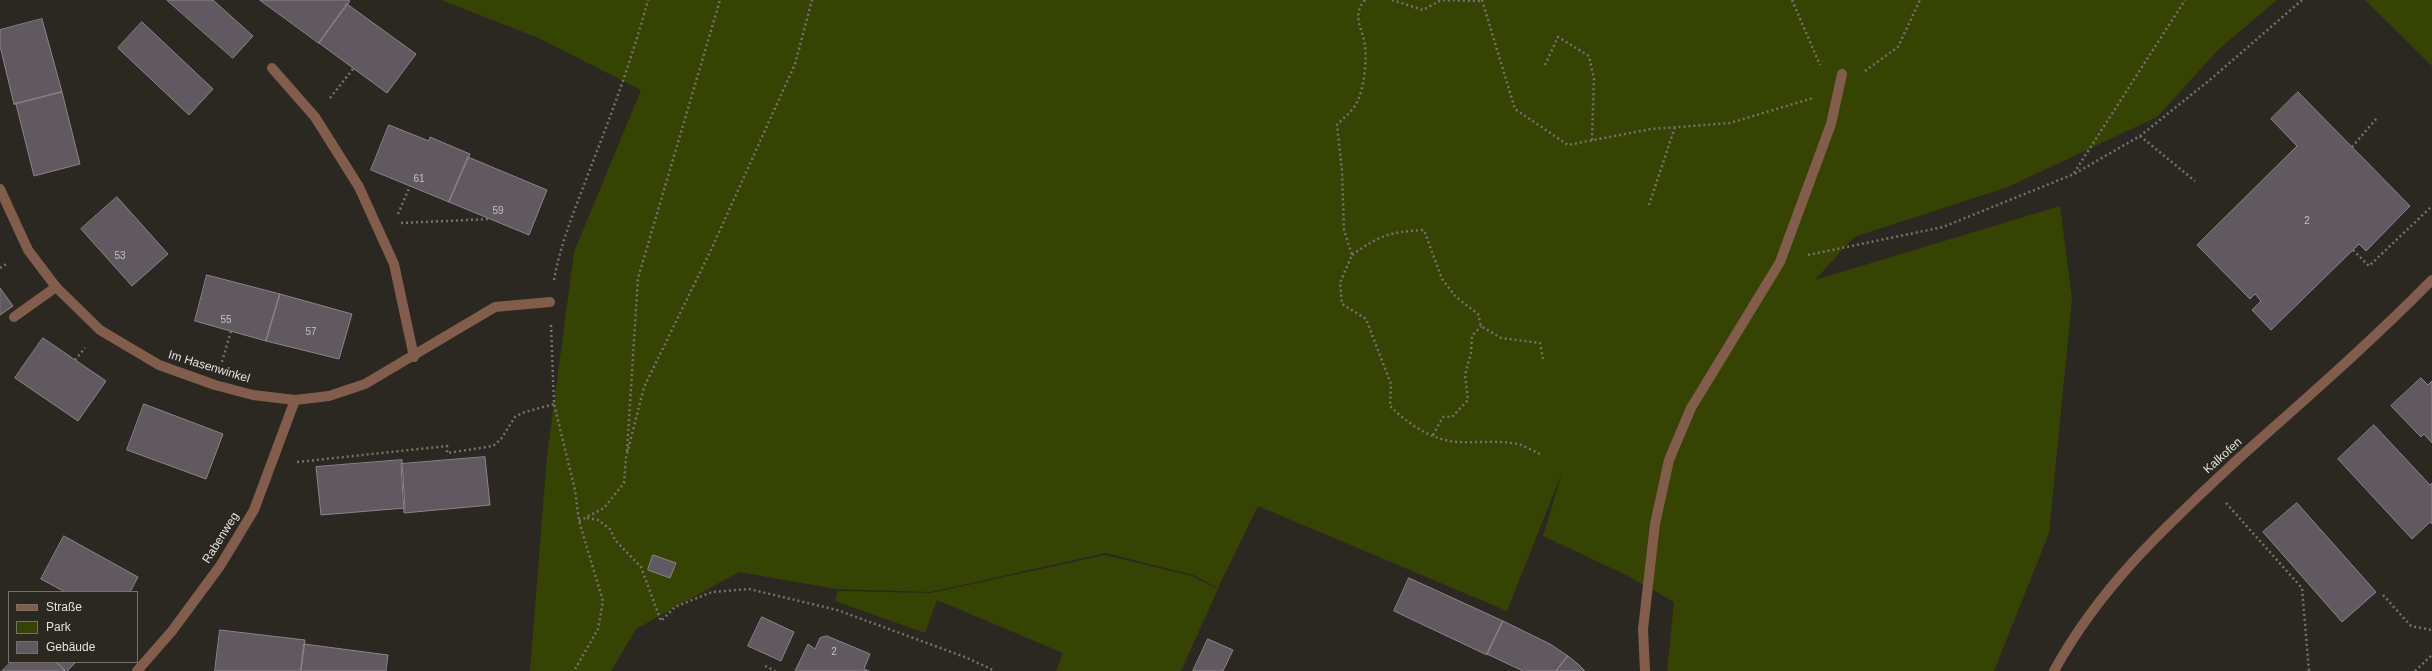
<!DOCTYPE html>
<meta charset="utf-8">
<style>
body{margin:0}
#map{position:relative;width:2432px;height:671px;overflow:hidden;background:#2b2822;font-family:Helvetica,sans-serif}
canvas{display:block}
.legend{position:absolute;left:8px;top:591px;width:130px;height:72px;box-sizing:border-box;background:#2b2822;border:1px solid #75726d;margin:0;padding:5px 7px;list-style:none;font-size:12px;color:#e5e2de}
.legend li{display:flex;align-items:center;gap:8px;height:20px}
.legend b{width:20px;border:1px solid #75726d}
</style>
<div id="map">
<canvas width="2432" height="671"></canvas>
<ul class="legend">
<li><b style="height:5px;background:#825d4c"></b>Straße</li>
<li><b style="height:11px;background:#364303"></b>Park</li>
<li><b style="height:11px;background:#605a60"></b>Gebäude</li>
</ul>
</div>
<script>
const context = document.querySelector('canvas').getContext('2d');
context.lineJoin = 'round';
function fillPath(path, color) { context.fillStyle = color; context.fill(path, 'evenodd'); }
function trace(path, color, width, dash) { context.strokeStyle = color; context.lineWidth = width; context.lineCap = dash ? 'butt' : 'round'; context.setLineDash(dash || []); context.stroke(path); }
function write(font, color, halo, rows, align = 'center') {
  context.font = font + ' Helvetica,sans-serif'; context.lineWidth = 3; context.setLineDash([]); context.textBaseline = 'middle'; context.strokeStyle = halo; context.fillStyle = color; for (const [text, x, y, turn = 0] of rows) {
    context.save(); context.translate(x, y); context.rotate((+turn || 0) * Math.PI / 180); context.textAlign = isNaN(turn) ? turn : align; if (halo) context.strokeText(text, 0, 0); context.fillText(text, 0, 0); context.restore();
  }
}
fillPath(new Path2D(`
 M441,0H2277L2219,49L2157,117L2008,187L1854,237L1815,280L2060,206L2072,299L2049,533L1994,671H1667L1674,602L1626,575L1543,536L1563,470L1507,611L1258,506L1218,588L1193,575L1106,553L931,592L836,589L739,572L636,629L611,671H530L547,456L574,252L641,90L536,37Z
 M2365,0H2432V66Z
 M1105,555L1192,576L1218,589L1181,671H1056L1063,653L937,600L925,633L835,601L838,591L931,593Z`), '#364303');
const building = new Path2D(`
 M167,0H213L253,36L233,58Z
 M260,0H348L350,1L319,43Z
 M347,4L416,54L387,93L319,43Z
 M42,19L62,92L14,104L0,46V30Z
 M142,22L213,89L189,115L118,48Z
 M62,92L80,164L34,176L16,104H14Z
 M2298,92L2410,206L2366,251L2359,244L2271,330L2252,310L2261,301L2255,294L2250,299L2197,245L2297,146L2271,119Z
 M389,125L429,141L430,137L470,154L449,202L371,170Z
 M468,157L547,190L529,235L449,202Z
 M117,197L168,254L132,286L81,229Z
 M207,275L280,294L266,341L195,321Z
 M0,288L13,306L0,315Z
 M280,294L352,314L339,359L266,341Z
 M43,338L106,381L78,421L15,378Z
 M2421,378L2428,385L2432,381V443L2424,434L2421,437L2391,406Z
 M144,404L223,434L206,479L127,450Z
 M2374,425L2430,485L2432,483V524L2430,522L2412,539L2338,459Z
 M485,457L490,505L404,513L401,464Z
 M402,460L405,508L321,515L316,467Z
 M2297,503L2376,592L2342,622L2263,532Z
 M64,536L138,577L130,592H65L41,579Z
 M653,555L676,563L670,578L648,570Z
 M1409,578L1503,621L1487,655L1394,611Z
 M762,617L794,632L781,661L748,646Z
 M1503,621L1550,644L1568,656L1556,671H1523L1487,654Z
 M220,630L305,640L301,671H215Z
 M827,636L870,654L864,669L869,671H795L808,644L815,649L820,638Z
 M1208,639L1233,650L1223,671H1193Z
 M304,644L388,655L386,671H301Z
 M1568,656L1578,664L1585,671H1556Z
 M11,662H56L65,671H2Z
 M56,662H76L67,671Z`);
fillPath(building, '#605a60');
trace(building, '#8b848b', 1);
trace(new Path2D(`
 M1365,0C1351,16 1363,29 1365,46C1367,62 1364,90 1356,104C1352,112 1343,118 1337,125L1342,171L1344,230L1352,255L1340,283L1342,304L1366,319L1391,384L1390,406C1407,423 1431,440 1457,442C1477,443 1498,440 1518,444C1525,446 1533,451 1540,454
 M1392,0L1423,10L1441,0L1481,1
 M1482,0L1515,109L1568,145L1651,129L1730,123L1813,98
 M1792,0L1820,65
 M1545,65L1558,37L1589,56L1594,79L1592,140
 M1865,71L1898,47L1920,0
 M330,98L353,69
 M2140,136L2195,181
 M2352,147L2377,118
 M2074,173L2185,0
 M1649,205L1675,127
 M398,214L410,186
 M401,223L490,219
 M2353,250L2369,266L2432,206
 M1352,255C1380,235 1389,232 1424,230L1442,279L1456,297L1478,314L1481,326L1501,338L1540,343L1543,359
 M1808,255L1943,227L2074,174L2140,136L2211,79L2302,0
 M0,268L8,263
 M554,280C561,240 578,202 592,164C613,110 633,56 648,0
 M551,325L554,404L575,490L579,521L603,601L598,629L574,671
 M75,360L85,348
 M222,362L231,331
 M1433,435L1443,417H1452L1468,400L1465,375L1471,353L1472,336L1481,326
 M627,451L638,278L720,0
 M297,462L447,446V453L493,446L501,439L515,417L522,413L554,404
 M2226,503L2302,588L2309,671
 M587,518L598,520L610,529L615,540L641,567L661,621L675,607L712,592L749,589L837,610L965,657L995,671
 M579,521L604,508L624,483L626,458L644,387L711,250L795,64L812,0
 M2383,595L2411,626L2432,630
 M765,666L775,671
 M2415,671L2432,655`), '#75726d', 2.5, [2, 3]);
trace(new Path2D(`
 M14,317L56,287
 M1645,671L1643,629L1655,524L1669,460L1691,408L1780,262L1831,124L1842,74`), '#825d4c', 10);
trace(new Path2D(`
 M272,68L315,117L359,187L394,264L414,357
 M0,189L28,250L56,287L100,330L159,365L215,385L253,395L295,400L329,396L365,384L495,307L550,302
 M137,671L172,631L220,566L254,510L295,400
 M2054,671C2100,586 2167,525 2237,460C2303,401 2370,343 2432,280`), '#825d4c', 10);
write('10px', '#c4c0be', null, [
 ["61",419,179],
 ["59",498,211],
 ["2",2307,221],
 ["53",120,256],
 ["55",226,320],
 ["57",311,332],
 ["2",834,652]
]);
write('12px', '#e5e2de', '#2b2822', [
 ["Im Hasenwinkel",209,367,17],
 ["Kalkofen",2223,456,-42],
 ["Rabenweg",221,538,-58]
]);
</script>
